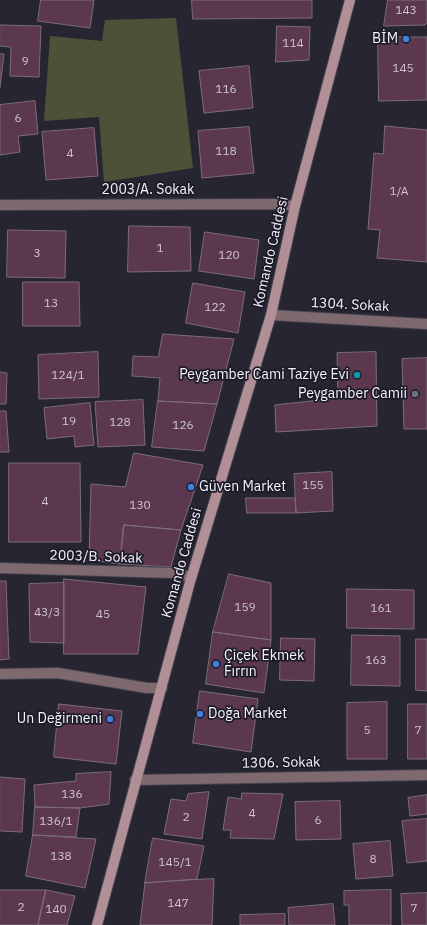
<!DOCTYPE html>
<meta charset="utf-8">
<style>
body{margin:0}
canvas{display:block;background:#282533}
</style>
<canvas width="427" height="925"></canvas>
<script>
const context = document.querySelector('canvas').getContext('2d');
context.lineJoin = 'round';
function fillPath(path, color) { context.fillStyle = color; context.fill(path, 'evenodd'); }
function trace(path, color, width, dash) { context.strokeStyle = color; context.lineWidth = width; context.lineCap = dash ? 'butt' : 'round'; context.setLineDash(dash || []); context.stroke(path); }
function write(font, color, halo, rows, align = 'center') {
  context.font = font + ' "IBM Plex Sans",sans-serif'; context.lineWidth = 3.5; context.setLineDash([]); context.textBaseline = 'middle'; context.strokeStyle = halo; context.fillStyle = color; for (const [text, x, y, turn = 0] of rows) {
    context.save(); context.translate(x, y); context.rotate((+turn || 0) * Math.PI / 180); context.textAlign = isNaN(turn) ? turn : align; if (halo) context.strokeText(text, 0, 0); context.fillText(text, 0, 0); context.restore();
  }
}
fillPath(new Path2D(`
 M176,18L193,168L104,182L99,117L44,121L50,36L102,41L105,20Z`), '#4d5137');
const building = new Path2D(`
 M41,0H94L90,28L38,21Z
 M192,0H312V18L193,19Z
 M388,0H427V23L425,25L384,26Z
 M0,25L41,26L39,77L10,76L11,47L0,46Z
 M277,26L310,27L309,60L276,62Z
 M378,37H427V100L379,101Z
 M0,54H4L0,87Z
 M249,66L253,108L204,113L199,71Z
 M35,101L38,134L18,136L20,152L0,155V105Z
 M385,126L427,130V262L377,258L380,230L368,229L374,153L383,154Z
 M249,127L254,173L202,178L198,131Z
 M94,128L98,176L46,180L42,132Z
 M129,226L190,227L191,271L128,272Z
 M8,230L66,231L65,278L7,277Z
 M205,232L259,240L254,279L199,271Z
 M23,282H79L80,326H23Z
 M193,283L245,292L238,333L186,323Z
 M163,334L234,339L217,404L158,401L160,378L132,376L133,356L158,357Z
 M98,352L99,397L39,399L38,355Z
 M376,352L377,426L276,432L275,405L338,398L337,353Z
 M427,358V429H404L402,359Z
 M0,372L7,373L6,404H0Z
 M143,400L145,445L98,447L95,402Z
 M158,401L217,404L204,451L152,447Z
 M90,403L94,445L75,447L74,436L47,439L44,408Z
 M0,411H6L9,452H0Z
 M134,453L203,465L181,530L124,525L120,564L89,560L91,484L125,487Z
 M9,463H80L81,542H9Z
 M332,472L333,511L296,513L294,474Z
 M246,498H295L296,513H247Z
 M124,525L181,530L171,567L120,564Z
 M229,574L271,583V640L213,632Z
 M64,579L146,587L138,654H64Z
 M0,581H6L9,659L0,660Z
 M64,583V643L30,642L29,584Z
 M347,589L414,590V629L347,628Z
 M213,632L271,640L264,693L206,684Z
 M352,635L400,636V686L351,685Z
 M281,638L315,639L314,681L280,680Z
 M416,639H427V691L416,690Z
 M200,691L258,699L251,752L193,743Z
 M387,702V759H347V703Z
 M59,704L122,711L116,764L54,757Z
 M408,704H427V759H408Z
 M111,772L109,804L80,808L35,807L34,785L76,781V774Z
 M0,777L25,779L22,832L0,831Z
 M209,792L202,839L164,834L171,799L186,801L188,794Z
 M242,793L283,794L274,839L230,838L231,830H223L228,797L241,799Z
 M427,795V814L410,816L408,798Z
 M340,801L341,839L296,840L295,802Z
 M35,807L80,808L76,837L33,835Z
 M427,819V861L407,863L402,821Z
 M33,835L96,839L85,888L26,876Z
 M153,838L204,846L197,879L145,883Z
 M390,841L393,876L356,879L353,844Z
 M214,879L212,925H140L145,883Z
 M0,890H46L38,925H0Z
 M46,890L75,896L67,925H38Z
 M391,890V925H349V905H344V891Z
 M427,893V925H402L401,894Z
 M333,904L335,925H289L288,908Z
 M285,914V925H240V915Z`);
fillPath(building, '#5b3850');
trace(building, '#7d6c77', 1);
const minor = new Path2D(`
 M0,205L279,204L295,206
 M271,315L427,324
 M0,568L175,573L191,577
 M0,674L58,673L147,688H162
 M135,780L427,775`);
const secondary = new Path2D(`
 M97,925L190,582L271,315L295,206L350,0`);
trace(minor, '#45424f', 12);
trace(secondary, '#45424f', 12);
trace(minor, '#7e696e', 10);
trace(secondary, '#b08f97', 10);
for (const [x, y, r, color] of [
 [406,39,4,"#3f7fe0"],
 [357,375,4,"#0f9aa8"],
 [415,394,4,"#6b7280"],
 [191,487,4,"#3f7fe0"],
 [216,664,4,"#3f7fe0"],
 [200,714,4,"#3f7fe0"],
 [110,719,4,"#3f7fe0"]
]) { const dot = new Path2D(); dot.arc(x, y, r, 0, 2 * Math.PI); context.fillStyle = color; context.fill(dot); trace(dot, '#1e1b29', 1.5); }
write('12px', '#cec4d2', null, [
 ["143",406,11],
 ["114",293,44],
 ["9",25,62],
 ["145",403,69],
 ["116",226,90],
 ["6",18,119],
 ["118",226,152],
 ["4",70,154],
 ["1/A",399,192],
 ["1",160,249],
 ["3",37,254],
 ["120",229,256],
 ["13",51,304],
 ["122",215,308],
 ["124/1",68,376],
 ["19",69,422],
 ["128",120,423],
 ["126",183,426],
 ["155",313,486],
 ["4",45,502],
 ["130",140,506],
 ["159",245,608],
 ["161",381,609],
 ["43/3",47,613],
 ["45",103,615],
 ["163",376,661],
 ["5",367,731],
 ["7",418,731],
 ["136",72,795],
 ["4",252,814],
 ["2",186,818],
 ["6",318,821],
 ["136/1",56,822],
 ["138",61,857],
 ["8",373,860],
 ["145/1",175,863],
 ["147",178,904],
 ["2",21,908],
 ["7",414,909],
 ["140",56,910]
]);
write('14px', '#f5f3fd', '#1e1b29', [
 ["BİM",398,39],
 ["Peygamber Cami Taziye Evi",349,375],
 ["Peygamber Camii",407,394],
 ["Güven Market",199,487,"left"],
 ["Çiçek Ekmek",224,656,"left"],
 ["Fırrın",224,672,"left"],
 ["Doğa Market",208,714,"left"],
 ["Un Değirmeni",102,719]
], 'right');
write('14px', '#f5f3fd', '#1e1b29', [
 ["2003/A. Sokak",148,190],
 ["Komando Caddesi",271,252,-77],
 ["1304. Sokak",350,305,3],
 ["2003/B. Sokak",96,557,2],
 ["Komando Caddesi",182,563,-74],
 ["1306. Sokak",281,763,-1]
]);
</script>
